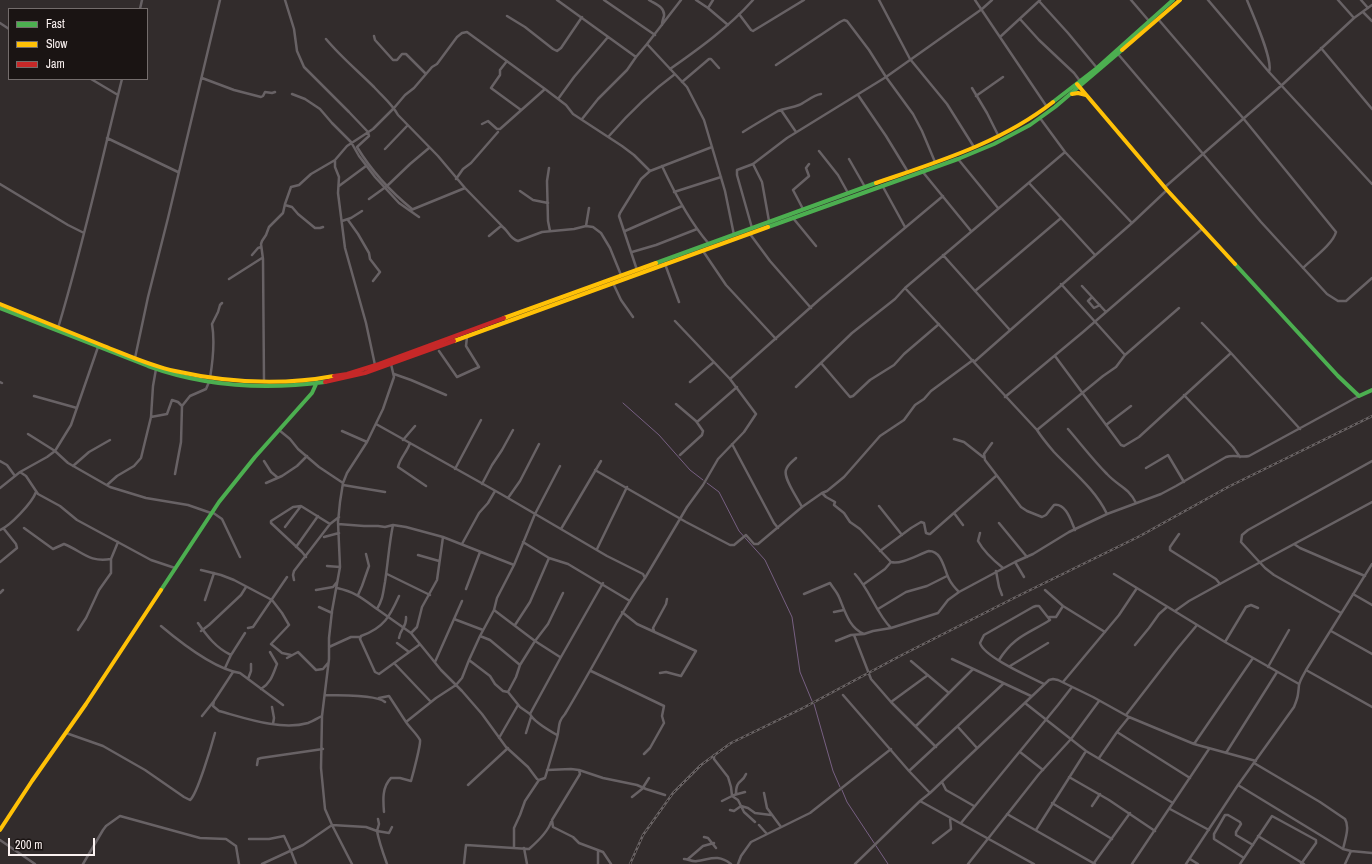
<!DOCTYPE html>
<style>
body{margin:0}
#map{position:relative;width:1372px;height:864px;overflow:hidden;background:#322c2c;font-family:"Archivo Narrow",sans-serif}
canvas{display:block}
.legend{position:absolute;left:8px;top:8px;width:140px;height:72px;box-sizing:border-box;background:#1a1413;border:1px solid #746d6c;margin:0;padding:5px 7px;list-style:none;font-size:12px;color:#fbf2f1}
.legend li{display:flex;align-items:center;gap:8px;height:20px}
.legend b{width:20px;border:1px solid #746d6c}
.scale{position:absolute;left:8px;top:838px;width:87px;height:18px;box-sizing:border-box;border:2px solid #fbf2f1;border-top:0;padding-left:5px;font-size:12px;line-height:14px;white-space:nowrap;color:#fbf2f1;-webkit-text-stroke:3px #1a1413;paint-order:stroke}
</style>
<div id="map">
<canvas width="1372" height="864"></canvas>
<ul class="legend">
<li><b style="height:5px;background:#4caf50"></b>Fast</li>
<li><b style="height:5px;background:#ffc107"></b>Slow</li>
<li><b style="height:5px;background:#c62828"></b>Jam</li>
</ul>
<div class="scale">200 m</div>
</div>
<script>
const context = document.querySelector('canvas').getContext('2d');
context.lineJoin = 'round';
function trace(path, color, width, dash) { context.strokeStyle = color; context.lineWidth = width; context.lineCap = dash ? 'butt' : 'round'; context.setLineDash(dash || []); context.stroke(path); }
trace(new Path2D(`
 M623,403L659,435L690,470L703,480
 M707,483L719,492L739,531L765,560L792,617L800,672L812,701
 M814,704L833,771L840,787
 M842,790L847,802L888,864`), '#776082', 1);
trace(new Path2D(`
 M285,0L294,29L297,51L304,67L349,112L368,132L369,136L357,147C371,170 391,192 412,209
 M557,0L636,57L647,44L687,87L704,120L725,191L734,235
 M604,0L655,35
 M649,0C655,4 665,7 664,16C663,19 662,22 662,25
 M696,0L708,8
 M713,0L708,8L728,25
 M879,0L910,59L947,104L974,147
 M975,0L1047,107
 M1131,0L1149,21
 M1208,0L1269,72L1372,184
 M1247,0C1252,13 1274,61 1269,72
 M1338,0L1354,18
 M1361,0L1368,8
 M1039,1L1068,33L1097,68
 M140,9L142,0
 M1363,12L1372,21
 M739,14L751,30L753,31L804,0
 M507,16L525,27L553,49L557,51L561,48L582,17
 M1020,19L1039,40L1074,73L1080,81
 M1158,19L1243,118L1336,232C1333,244 1312,259 1303,268
 M0,23L9,29
 M374,36L375,40L393,60H397L402,54H406L426,74
 M1000,37L1040,0
 M326,39C340,56 358,71 374,87C382,96 392,104 398,115L438,156L465,188L503,227
 M647,44L681,0
 M1321,48L1372,109
 M1118,54L1261,222L1327,294L1338,301H1346L1372,278
 M507,61L500,70V75L491,88L521,110
 M776,65L840,22L844,20L847,21L869,50L886,77L913,114L922,131L935,162
 M670,69C700,48 729,27 753,0
 M202,78L234,90L261,97L263,96L265,92L272,93L275,92
 M91,79L118,95
 M682,82L709,59H711L719,68
 M972,88L987,113L999,137
 M292,94L305,99L320,109L332,123L351,142L359,156L375,177L399,203L419,217
 M858,95L886,136L908,172
 M976,96L1003,77
 M558,99L574,77L608,37
 M781,110L796,132
 M1040,118L1065,152L1132,223
 M582,119L598,99L627,70L636,57
 M482,124L488,121L497,129H500L545,89
 M743,132C754,125 766,118 778,111C785,108 792,108 799,105C806,102 813,95 821,94
 M609,136C630,112 649,93 675,74
 M107,138L178,172
 M385,149L407,126
 M819,151L838,175L848,193
 M1065,152L905,288L1037,430C1042,438 1048,445 1054,452C1073,472 1095,489 1107,514
 M849,159L865,187
 M958,159L998,208
 M335,161V167L339,177L338,193L345,248L366,323L375,365
 M753,164L762,182L769,221
 M662,166C675,194 689,221 709,244
 M549,168L547,181L548,221L550,231
 M922,171L971,231
 M456,179L463,169L471,163L498,132
 M1029,183L1095,255
 M0,184L68,225L84,233
 M882,185L905,227
 M339,186L366,166
 M1165,187L1282,85L1354,18L1372,5
 M520,191L533,200L548,203
 M674,192L721,177
 M369,199L387,186L410,164L429,148
 M285,205L292,207L298,214L315,228H320L323,227
 M803,209L793,190L808,177L809,176L806,168L809,164
 M411,210L465,188
 M793,218L816,246
 M348,220L358,234L369,253L370,259L380,272L373,281
 M342,221L351,218L362,211
 M586,226L589,208
 M752,228L737,175V170L753,164L787,138L886,77L982,9L992,0
 M625,231L682,206
 M750,234L770,261L811,308
 M489,236L501,226C508,229 509,239 518,241L542,232L574,229L586,226L593,227L601,233L610,248L621,275
 M703,251L726,285L776,339
 M632,252L656,245L697,229
 M252,255L258,248L261,247
 M943,255L1009,329
 M263,259L261,244L262,241L266,235L269,227L283,213L285,204L291,187L299,185L311,174L335,160L347,146L373,129L394,108L405,95L414,88L432,67L437,64L457,37L462,33L467,32L545,89L566,105L573,114L622,146L634,155L650,171
 M665,264L679,302
 M637,270L619,216L620,213L641,179L650,171L712,147
 M229,279L262,258L263,259L264,382
 M613,283L621,300L633,317
 M1061,284L1125,355L1179,308
 M1082,286L1106,312
 M975,291L1061,218
 M1092,297L1088,301L1094,308L1100,305
 M1202,323L1231,353L1300,429
 M58,328C83,246 101,162 122,79
 M439,351L457,377L479,367L466,346L467,337
 M1055,356L1121,445L1124,446L1139,437L1231,353
 M135,358L148,297L168,218L220,0
 M974,362L1132,223L1167,190
 M821,363L850,397L853,396L870,380L894,365L904,354L939,324
 M394,374L411,380L446,395
 M210,378C213,360 215,341 212,324L218,312L220,305L222,303
 M730,379L820,299L943,196
 M0,382L2,383
 M690,382L714,362
 M796,387L852,333L895,299L905,288
 M1184,395L1233,447L1240,457
 M34,396L77,408
 M1005,397L1083,332L1202,229
 M676,404L696,421L703,431L702,435L680,455
 M151,417L167,414L172,400L178,402L182,406L190,396L206,389L209,382
 M696,421L697,422L737,387
 M376,424L501,494L607,556L643,574L645,578L687,507L703,485L718,459L744,432L756,414L730,379L675,321
 M1106,425L1131,406
 M1068,429C1081,444 1093,460 1107,474C1118,486 1128,487 1136,503
 M279,430L290,439L298,449L319,467L343,483
 M1037,430L1103,376L1116,367L1125,355
 M342,431L367,442
 M28,434L55,451L68,463L110,487L146,498L188,505L211,513
 M954,439L964,442L983,457
 M403,440L415,426
 M410,443C407,452 400,458 398,467L426,486
 M992,443L984,454L985,460L1021,507L1027,511L1042,517L1046,515L1054,505C1066,503 1071,521 1075,530
 M732,444L774,523L778,528
 M796,458C793,461 787,465 786,470C783,478 798,499 802,507
 M0,461L7,465L15,476
 M264,461L271,472L277,477
 M73,466L89,452L110,440
 M1146,468L1168,455L1184,482
 M455,469L481,420
 M595,470L686,522L730,545H734L746,535L754,544H758L802,507L822,493L827,491L844,477L880,436L904,420L915,405L924,399L931,391L973,360
 M20,472L26,476L38,494L60,506L77,520L151,560L175,568
 M175,474L181,442L182,406
 M266,483L282,476L297,466L307,456
 M482,484L492,465L502,450L513,430
 M107,485L117,476L134,466L141,458L151,417L153,386L156,369
 M343,485L385,492
 M0,488L20,472L47,457L55,451L71,425L98,347
 M822,493L826,497L835,502L834,505L844,513L850,522L860,529L891,562C901,565 919,554 929,551C942,551 944,569 949,579C951,583 955,588 959,592
 M508,498L520,481L539,444
 M879,506L902,535
 M212,512L222,519L240,557
 M954,513L963,525
 M999,523L1027,557
 M338,524L364,526H378L385,527L393,525C389,544 388,563 385,582C383,593 383,599 377,609L411,633L441,670L462,691L482,714L506,747L528,767L537,779L539,780L545,778C549,765 553,751 557,738C560,727 557,723 565,714C583,684 600,653 617,622C627,606 634,593 645,578
 M393,525L406,527L443,537L514,565
 M285,527L301,506
 M24,528L53,549L64,544C82,551 89,563 111,559L118,542
 M561,529L601,461
 M0,530C10,526 32,503 36,492
 M980,533L978,541C984,552 993,560 1003,568
 M1179,534L1170,547V550L1216,579L1220,584
 M324,537L339,533
 M523,542L549,558L568,564L578,570L630,601
 M462,544L479,513L488,503L495,491
 M1294,544L1300,548L1365,576
 M296,547L318,516
 M597,549L627,487
 M880,551L911,528L921,522L924,523L926,533L929,534H930L996,476
 M418,555L439,561
 M306,557L302,552L271,523V521L293,507L301,506L330,524
 M0,562L17,548L16,544L4,529
 M327,566L340,567
 M201,570L221,575L234,580L272,600L282,613L289,625L271,644L282,653L291,655
 M996,571L999,587L1002,595
 M387,574L430,595
 M855,574C870,590 876,613 891,628L938,613L948,600L959,592L1015,562
 M1114,574L1225,642L1299,684
 M1024,577L1015,562L1033,554L1069,532L1107,514L1161,494L1176,486L1226,457C1234,454 1241,458 1249,456L1359,396
 M294,580L293,575L294,571L330,524L339,517
 M864,584L885,569L891,562
 M337,588C355,592 362,598 377,609
 M466,589L480,552
 M316,590L333,587L337,582
 M1045,590L1063,606L1105,632
 M0,593L3,590
 M804,594L830,583C833,588 837,592 839,597C845,611 849,628 864,634L873,631L891,628
 M1353,594L1372,605
 M358,595L362,586L369,566L366,554
 M399,596C390,616 384,628 361,636L360,639L375,672L379,674L419,645
 M205,600L214,573
 M319,607L332,613
 M878,609L906,592L927,586L947,576
 M494,610L535,641L560,657
 M1175,611L1189,601L1229,579L1372,502
 M622,612L637,624L696,651L681,676L666,672L660,673
 M834,612L844,610
 M1341,613L1274,575L1265,568L1241,542L1242,535L1248,530L1372,461
 M1048,617H1056L1063,606
 M454,619L483,630
 M198,623C207,636 216,648 231,655L225,668
 M515,625L530,602L549,558
 M161,626C180,642 214,669 240,673L283,705
 M248,628L253,627L287,577
 M78,630L86,618L99,590L111,573V559
 M201,631L209,625L241,595L246,587
 M654,631L653,628L666,604L667,599
 M1331,631L1372,654
 M411,633L417,627L422,607L437,580L443,537
 M854,635L871,679L891,702L936,747
 M480,636L490,640L520,665
 M399,638C400,629 407,627 406,617
 M836,641L851,635L864,634
 M1225,642L1246,607L1251,605L1258,608
 M397,643L409,652
 M1135,645L1149,628L1159,614L1167,607
 M329,647L351,637H360
 M231,655L245,633
 M287,658L298,652L316,670L323,669L328,663
 M952,659L1031,696
 M469,660L480,636L494,610L497,598L514,565L535,514L560,466
 M999,660C1014,636 1028,634 1050,620L1039,606H1036L1033,607L984,635L980,643C984,657 1030,677 1044,684
 M911,661L949,693
 M435,662L462,601
 M394,663L431,702
 M1010,666L1048,643
 M1268,667L1289,630
 M1306,670L1372,707
 M591,671L664,706L662,716L664,723L650,748L644,754
 M248,679L251,671V664
 M1063,682L1119,615L1137,588
 M261,689C271,683 273,674 277,664L270,652
 M508,692L516,677L520,665L535,641L548,624L563,593
 M325,695C336,695 378,695 385,702
 M843,695L909,771L1003,684
 M379,698L389,696L406,722
 M214,701L213,706L219,711C245,718 281,731 308,723C313,721 318,718 322,716
 M891,702L928,675
 M1025,703L1086,751L1173,803
 M272,707L274,718L273,724
 M530,714L561,657L603,583
 M1126,715L1177,649L1197,625
 M202,716L214,701L233,672
 M916,726L973,669
 M958,727L977,748
 M1117,732L1190,778
 M66,733L103,746L145,770L184,797L190,800C197,795 212,744 215,733
 M526,733L531,717
 M499,738L518,705
 M1194,744L1253,658
 M1020,752L1043,770
 M1226,753L1277,672
 M714,755V759L728,777L731,787L732,796L738,800L744,812L755,822
 M1099,758L1117,732L1129,717
 M1254,763L1320,802L1345,819C1350,827 1345,840 1343,849
 M257,765L258,759L261,758L323,749
 M547,770L571,769L579,770L603,778L637,785L646,789L665,795
 M579,770L580,774L552,820L553,827L573,837L579,843L603,852L611,864
 M909,771L930,793
 M1069,777L1109,800L1155,831
 M942,782L946,790L974,806
 M468,785L508,748
 M1238,785L1343,849L1351,851L1372,853
 M764,793L767,808L781,827
 M736,794C736,779 742,784 746,774
 M632,797L642,789L649,778
 M722,801L734,795L745,792
 M1052,803L1112,839
 M1092,806L1100,794
 M1170,809L1209,830
 M730,810L734,811L741,806L748,808L755,813L771,815
 M384,812C383,800 382,787 391,778H400L411,781C413,774 421,744 420,740C417,734 410,728 406,722L436,698L456,685L462,678L469,660L490,676L495,684L503,691L508,692L520,707L530,714C533,721 550,731 557,735
 M1007,814L1095,864
 M961,823L1058,705L1072,687
 M759,825L767,834
 M1036,830L1086,751
 M1258,836L1304,864
 M704,837L708,838L716,848
 M249,839H269L284,836L291,851L296,864
 M0,840L35,864
 M933,843L951,829L950,818
 M514,847V828L520,815L525,801L539,780
 M524,848L527,864
 M598,850V864
 M1244,858L1214,839V834L1225,815H1228L1240,822L1241,824L1236,832V835L1253,845
 M684,859C688,859 692,862 697,861C711,859 718,854 731,864
 M688,859L703,846L714,843
 M1190,859L1198,864
 M1094,863L1130,813
 M83,864L103,830L106,826L120,816L200,838L226,839L236,846L239,864
 M262,864L303,845L332,825L366,827L377,831L379,824L378,819
 M352,864L332,825L325,809L321,768L322,716L329,659V638L332,611L340,567L338,522L340,502L343,483L347,473L367,442L383,409L394,377L391,364
 M387,864C383,853 379,842 377,831L389,833L392,827
 M464,864L466,845L529,849C537,842 548,832 551,822
 M738,864L741,856L751,842L810,813L891,749
 M855,864L920,801
 M968,864L1039,774L1071,739L1099,701
 M1034,864L920,801L930,793L1049,680L1053,679L1058,680L1093,697L1129,717L1194,744L1256,761
 M1132,864L1209,749
 M1186,864L1238,785L1294,707C1298,697 1298,696 1299,685C1300,680 1304,674 1306,670L1372,564
 M1240,864L1272,816L1316,840V843L1301,864
 M1345,864L1351,851`), '#686265', 2.5);
trace(new Path2D(`
 M1053,102L1097,68L1173,0
 M768,227L958,159L994,144L1030,125L1055,107L1122,50
 M656,263L876,183
 M1235,264L1338,376L1359,396L1372,390
 M0,308L148,366C206,387 265,390 325,382
 M161,590L219,502L255,457L312,393L317,382`), '#4caf50', 4);
trace(new Path2D(`
 M1122,50L1180,0
 M1077,84L1167,190L1235,264
 M1072,94L1078,93L1086,95
 M876,183C937,162 1001,143 1053,102
 M0,304C35,318 69,332 104,346C127,355 151,366 175,371C229,383 280,386 334,376
 M504,318L656,263
 M454,341L768,227
 M0,830L32,781L86,704L161,590`), '#ffc107', 4);
trace(new Path2D(`
 M334,376L347,374L379,364L504,318
 M325,382L365,373L454,341`), '#c62828', 4);
const rail = new Path2D(`
 M630,864L643,835L673,793L701,765L731,743L803,708L900,656L1016,597L1140,536L1228,487L1372,416`);
trace(rail, '#696364', 2.5);
trace(rail, '#1a1413', 1, [3]);
</script>
